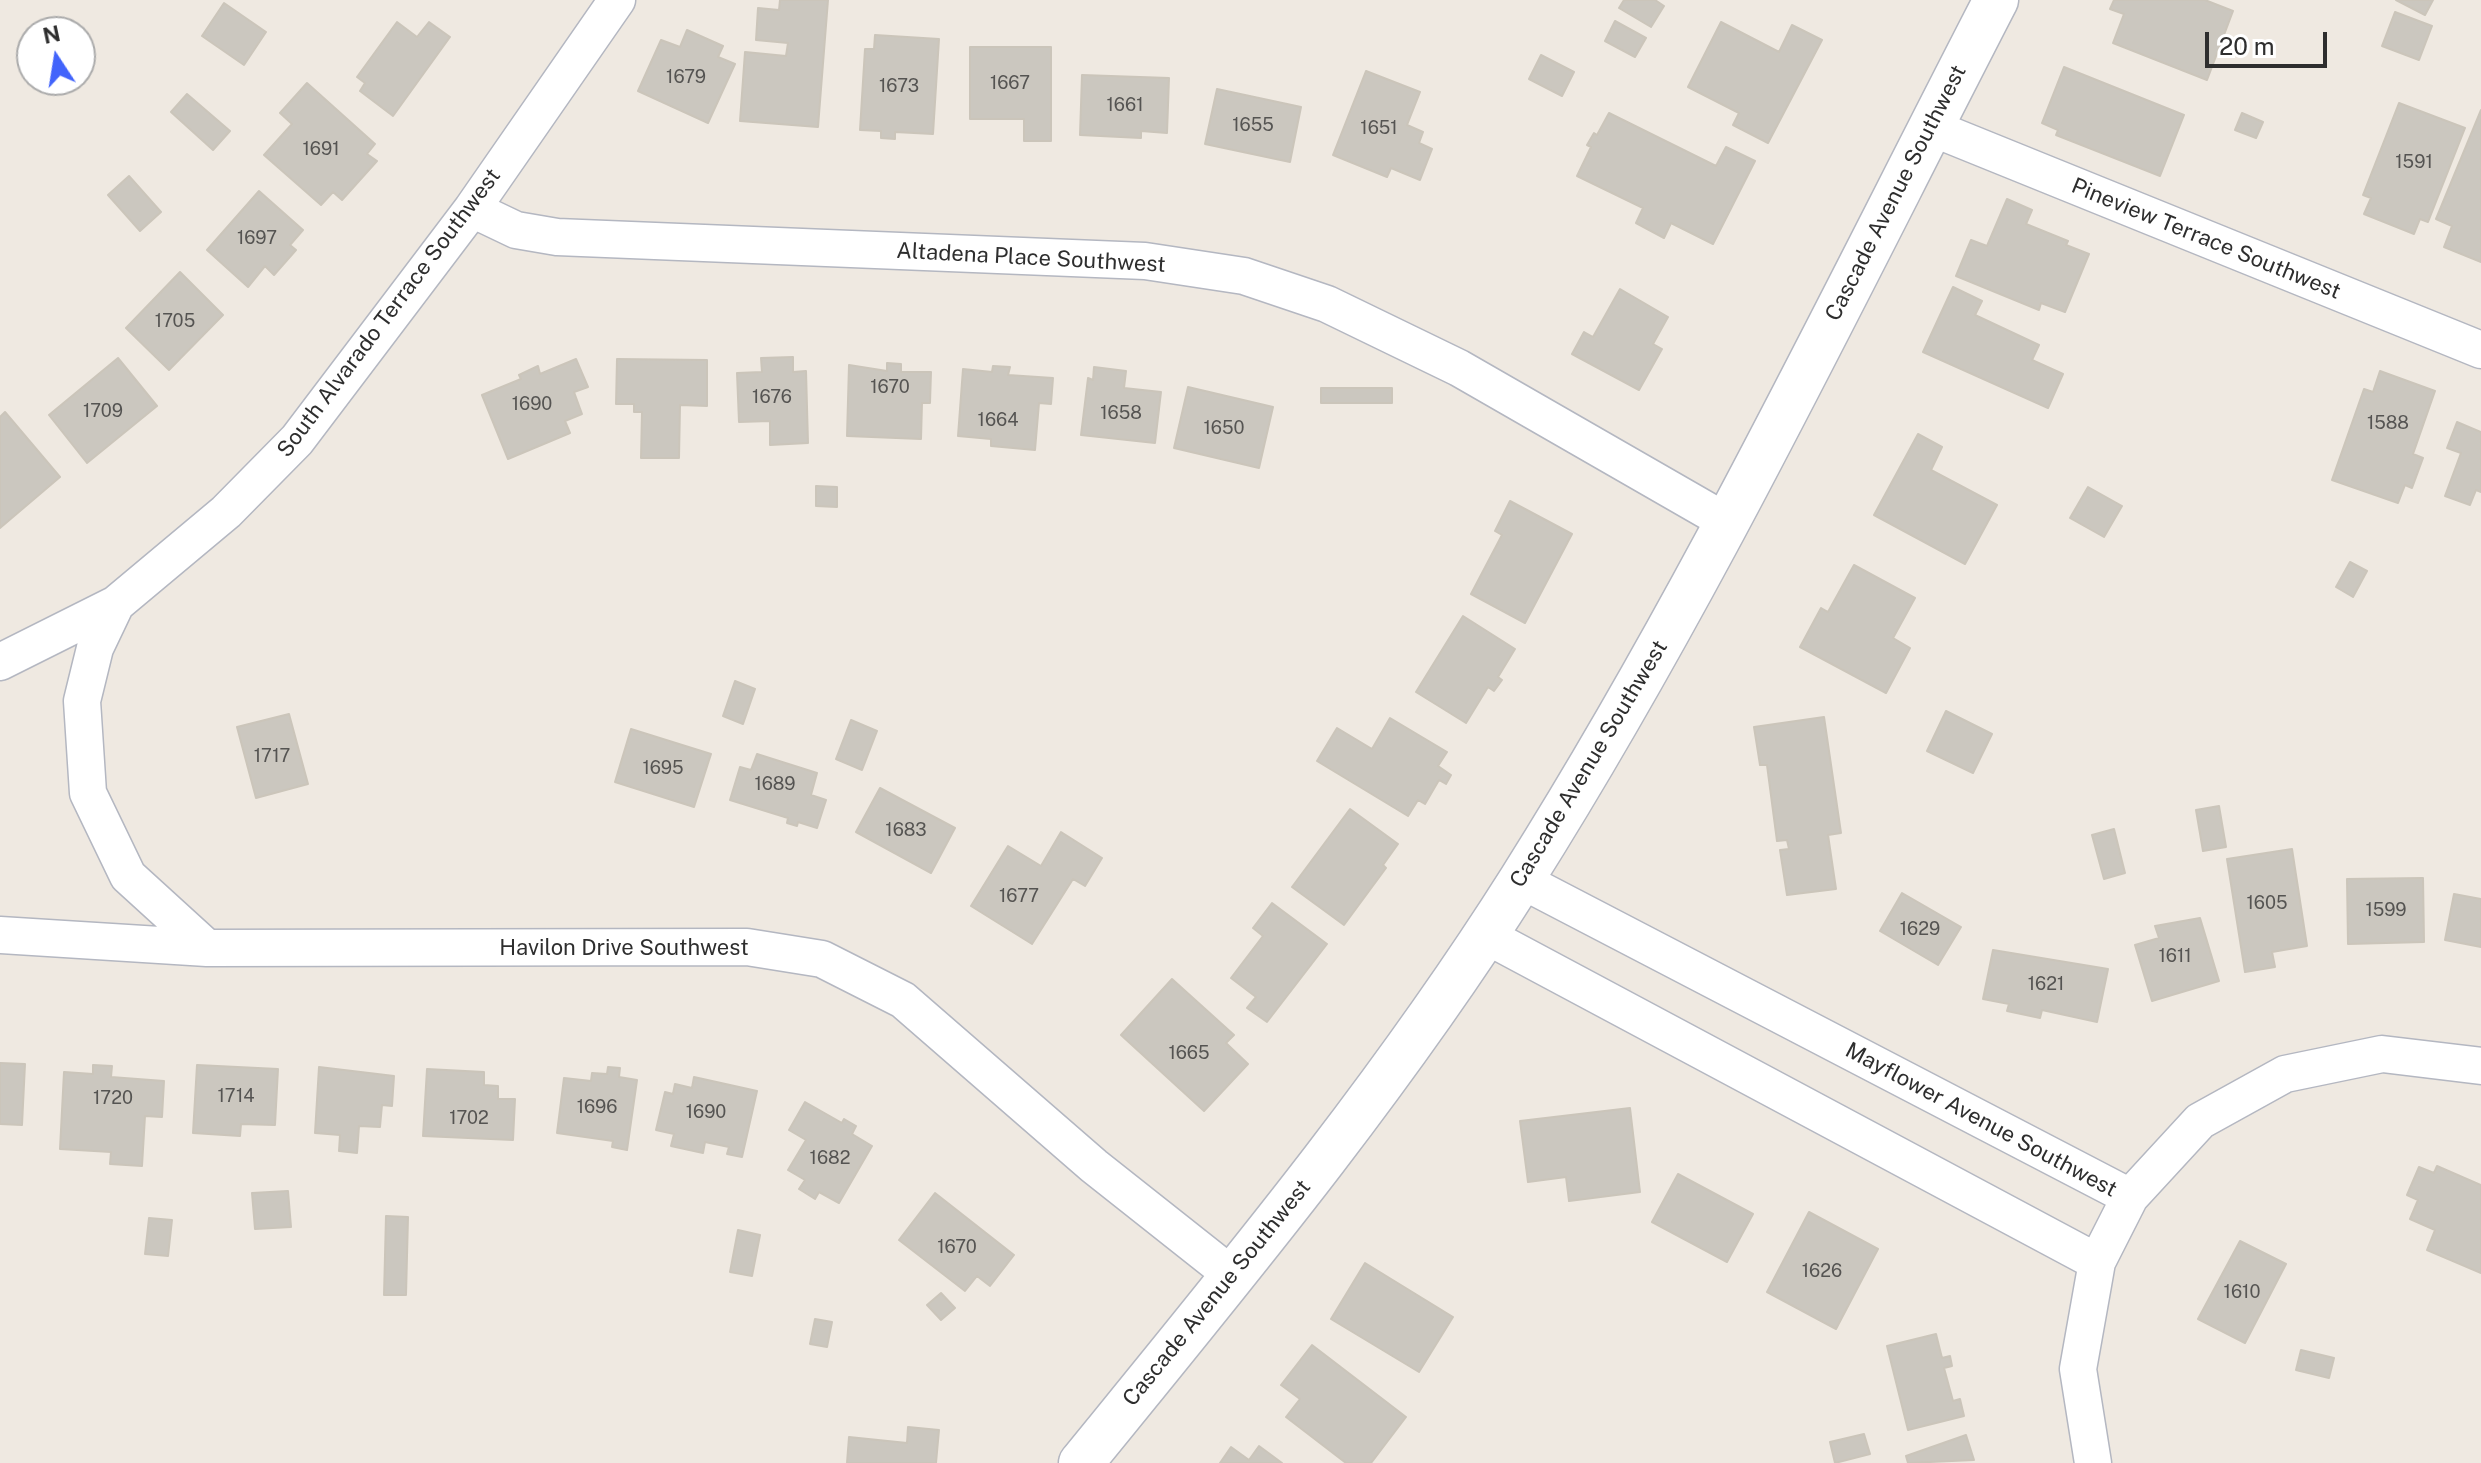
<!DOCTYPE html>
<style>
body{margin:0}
#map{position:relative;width:2481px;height:1463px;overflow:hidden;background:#efe9e1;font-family:"Public Sans",sans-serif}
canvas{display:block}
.north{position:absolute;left:16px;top:16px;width:80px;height:80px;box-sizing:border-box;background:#fff;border:2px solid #ababab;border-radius:50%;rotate:348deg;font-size:22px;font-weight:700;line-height:32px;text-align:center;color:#2e2e2e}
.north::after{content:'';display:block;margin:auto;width:28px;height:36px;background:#4264fb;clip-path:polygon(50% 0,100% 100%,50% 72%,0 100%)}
.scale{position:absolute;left:2205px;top:32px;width:122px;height:36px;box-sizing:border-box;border:4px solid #2e2e2e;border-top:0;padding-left:10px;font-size:24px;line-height:28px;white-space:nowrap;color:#2e2e2e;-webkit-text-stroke:6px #fff;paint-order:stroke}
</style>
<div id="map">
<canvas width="2481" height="1463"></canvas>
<div class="north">N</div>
<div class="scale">20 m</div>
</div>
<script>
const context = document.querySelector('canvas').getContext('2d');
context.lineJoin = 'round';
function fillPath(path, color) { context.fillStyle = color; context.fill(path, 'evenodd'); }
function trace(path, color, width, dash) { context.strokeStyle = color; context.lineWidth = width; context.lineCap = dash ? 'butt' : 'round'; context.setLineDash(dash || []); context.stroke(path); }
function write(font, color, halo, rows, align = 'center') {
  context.font = font + ' "Public Sans",sans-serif'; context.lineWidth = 6; context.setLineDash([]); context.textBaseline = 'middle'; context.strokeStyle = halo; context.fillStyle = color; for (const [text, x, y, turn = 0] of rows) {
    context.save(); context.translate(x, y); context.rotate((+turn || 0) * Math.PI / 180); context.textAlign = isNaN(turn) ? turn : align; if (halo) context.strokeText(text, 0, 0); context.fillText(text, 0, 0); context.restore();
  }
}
const building = new Path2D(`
 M780,0H828L818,127L740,121L745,52L786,56L788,43L756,40L758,8L779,10Z
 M1624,0H1655L1664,6L1651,27L1619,8Z
 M2114,0H2205L2233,11L2207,80L2113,43L2124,14L2110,9Z
 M2396,0H2433L2425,15Z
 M224,3L266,32L244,65L202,36Z
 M2395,12L2432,26L2419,60L2382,46Z
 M1615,21L1646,38L1635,57L1605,41Z
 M397,22L417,37L429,22L450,37L393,116L360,91L365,83L357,77Z
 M1721,22L1779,52L1792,25L1822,40L1768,143L1733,125L1739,113L1688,87Z
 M687,30L723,46L718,57L735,64L708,123L638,91L661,40L680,47Z
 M875,35L939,39L933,134L895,132V139L881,138V131L860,130L865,49H874Z
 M970,47H1051V141H1024V119H970Z
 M1541,55L1574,72L1562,96L1529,79Z
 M2064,67L2184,115L2160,176L2056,135L2058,130L2042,123Z
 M1366,71L1420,92L1407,125L1423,132L1419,143L1432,149L1420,180L1391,168L1387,177L1333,155Z
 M1082,75L1169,78L1167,133L1141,131V138L1080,135Z
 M307,83L375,144L367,154L377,161L342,200L333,192L321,205L264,155L292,124L280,113Z
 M1217,89L1301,107L1290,162L1205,144Z
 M187,94L230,131L213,150L171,112Z
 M2399,103L2465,128L2428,222L2420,219L2414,234L2364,214L2371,198L2363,195Z
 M2481,110V262L2444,247L2452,226L2436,219Z
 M1609,113L1716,166L1726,147L1755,161L1713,244L1671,223L1664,238L1636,223L1643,208L1577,176L1591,147L1587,145L1594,133L1597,135Z
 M2242,113L2263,122L2256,138L2235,130Z
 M129,176L161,212L140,231L108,195Z
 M259,191L303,230L290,245L296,250L274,275L265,266L248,287L207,250Z
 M2007,199L2032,210L2026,224L2068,241L2066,245L2089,254L2065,312L2041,303L2039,310L1956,276L1971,240L1987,246Z
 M180,272L223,315L169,370L126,328Z
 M1953,287L1982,301L1975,315L2039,345L2032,360L2063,374L2048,408L1923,352Z
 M1620,289L1668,317L1653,344L1662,349L1639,390L1572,354L1584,332L1593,337Z
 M793,357V372L806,371L808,443L770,445V421L739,422L737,373L762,372L761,358Z
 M118,358L157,406L87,463L49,415Z
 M576,359L588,387L574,392L582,414L565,421L570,433L508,459L482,395L521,379L519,375L538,366L540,374Z
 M617,359L707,360V406L680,405L679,458H641L642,412H634V404H616Z
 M887,363L901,364V372H931L930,403H922L921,439L847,436L849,365L887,371Z
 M993,366L1010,367L1008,375L1053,378L1051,404L1039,403L1035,450L991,446V439L958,436L963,369L992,372Z
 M1094,367L1126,371L1124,388L1161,392L1155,443L1081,435L1088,378L1093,380Z
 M2380,371L2435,391L2413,454L2423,458L2412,488L2405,485L2398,503L2332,480L2364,389L2373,392Z
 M1188,387L1273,407L1259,468L1174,448Z
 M1321,388H1392V403H1321Z
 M5,412L60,477L0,528V417Z
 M2457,422L2481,432V492L2476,490L2470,505L2445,496L2461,453L2447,448Z
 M1918,434L1942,447L1931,470L1997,505L1965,564L1874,515Z
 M816,486L837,487V507L816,506Z
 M2088,487L2122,506L2104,537L2070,518Z
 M1510,501L1572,534L1525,623L1471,594L1502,535L1495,531Z
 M2350,562L2367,571L2353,597L2336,587Z
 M1854,565L1915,598L1893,638L1910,648L1886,693L1800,647L1821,608L1828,612Z
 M1463,616L1515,649L1498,677L1502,680L1494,691L1488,687L1466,723L1416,692Z
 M735,681L755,689L743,724L723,716Z
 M1946,711L1992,734L1973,773L1927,751Z
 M289,714L308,784L256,798L237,727Z
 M1824,717L1841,833L1828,835L1836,889L1787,895L1780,850L1789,849L1787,840L1777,841L1767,765H1760L1754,727Z
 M1390,718L1447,752L1438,766L1451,775L1446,784L1439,780L1425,804L1418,800L1408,816L1317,761L1337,728L1372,749Z
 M851,720L877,731L862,770L836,759Z
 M631,729L711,754L694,807L615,782Z
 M757,754L817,773L811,795L826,800L817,828L798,822L797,826L787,823L788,818L730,800L740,767L751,770Z
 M880,788L955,828L931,873L856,832Z
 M2219,806L2226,847L2203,851L2196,810Z
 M1350,809L1398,844L1383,865L1386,868L1344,925L1292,887Z
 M2114,829L2125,873L2104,879L2092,835Z
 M1061,832L1102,858L1085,886L1073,879L1032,944L971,906L1008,846L1041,866Z
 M2292,849L2307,946L2272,952L2275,967L2245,972L2227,859Z
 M2423,878L2424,942L2348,944L2347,879Z
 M1902,893L1961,927L1938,965L1880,931Z
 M2454,894L2481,899V947L2445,940Z
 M1272,903L1327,944L1267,1022L1247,1008L1256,997L1231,978L1263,936L1253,928Z
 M2200,918L2219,981L2152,1001L2135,945L2159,938L2155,926Z
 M1993,950L2108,969L2097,1022L2042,1010L2040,1018L2007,1011L2009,1004L1983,999Z
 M1172,979L1234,1035L1226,1043L1248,1064L1204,1111L1121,1035Z
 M0,1063L25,1064L22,1125L0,1124Z
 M93,1065L112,1066L111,1077L164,1081L162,1117L145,1116L142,1166L110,1164L111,1152L60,1149L64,1072L93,1074Z
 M197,1065L278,1069L275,1125L241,1124L240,1136L193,1133Z
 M319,1067L394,1076L392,1106L382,1105L380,1127L359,1126L357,1153L339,1151L340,1135L315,1133Z
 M608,1067L620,1068L619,1077L637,1080L627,1150L612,1147L613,1141L557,1133L564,1078L591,1081L592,1073L607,1074Z
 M427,1069L484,1072V1085L498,1086V1099H515L513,1140L423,1136Z
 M694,1077L757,1091L742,1157L727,1154L729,1147L705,1142L703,1153L671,1146L674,1134L656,1130L665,1092L673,1094L675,1084L692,1088Z
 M805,1102L842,1123L844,1119L856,1126L852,1134L872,1146L839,1203L819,1192L815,1199L799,1189L805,1180L788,1170L806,1140L789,1130Z
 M1630,1108L1640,1192L1569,1201L1566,1177L1528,1182L1520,1121Z
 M2437,1166L2481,1185V1273L2427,1250L2435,1230L2410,1219L2418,1200L2407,1195L2419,1167L2434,1173Z
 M1678,1174L1753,1214L1727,1262L1652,1222Z
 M288,1191L291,1227L255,1229L252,1193Z
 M935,1193L1014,1255L990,1286L977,1276L965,1291L899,1240Z
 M1809,1212L1878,1249L1836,1329L1767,1292Z
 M386,1216L408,1217L406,1295H384Z
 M149,1218L172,1220L168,1256L145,1254Z
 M738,1230L760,1235L752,1276L730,1272Z
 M2240,1241L2286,1264L2245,1343L2198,1319Z
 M1365,1263L1453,1317L1419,1372L1331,1319Z
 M941,1293L955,1308L941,1320L927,1305Z
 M815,1319L832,1322L827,1347L810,1344Z
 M1936,1334L1942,1358L1950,1356L1952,1366L1944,1368L1953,1401L1960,1399L1964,1416L1908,1430L1887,1346Z
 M1312,1345L1406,1417L1371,1463H1346L1286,1417L1300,1399L1281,1385Z
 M2301,1350L2334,1358L2329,1378L2296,1370Z
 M908,1427L939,1430L936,1463H847L849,1437L907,1443Z
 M1864,1434L1870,1454L1835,1463L1830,1442Z
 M1966,1435L1974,1460L1908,1463L1906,1456Z
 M1259,1446L1282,1463H1220L1231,1447L1249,1460Z`);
fillPath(building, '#cbc7bf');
trace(building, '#cbc5ba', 2);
const street = new Path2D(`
 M1930,127L2481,350
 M472,209L516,230L557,237L1145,261L1244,276L1327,304L1459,368L1727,522
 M116,604L95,648L82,701L88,793L128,876L207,948
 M0,662L116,604L226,512L297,440L472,209L617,0
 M1521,880L2130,1197
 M0,935L207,948L747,947L822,959L903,1000L1094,1166L1233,1276
 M1485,935L2097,1262
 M2093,1463L2078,1369L2097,1262L2130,1197L2200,1121L2285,1074L2382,1054L2481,1066`);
const secondary = new Path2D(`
 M1081,1463C1235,1274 1391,1086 1521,880C1699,598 1843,296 1996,0`);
trace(street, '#b4b7c1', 39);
trace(secondary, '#b4b7c1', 47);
trace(street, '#fff', 36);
trace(secondary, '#fff', 44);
write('18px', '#555452', null, [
 ["1679",686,77],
 ["1667",1010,83],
 ["1673",899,86],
 ["1661",1125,105],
 ["1655",1253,125],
 ["1651",1379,128],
 ["1691",321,149],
 ["1591",2414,162],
 ["1697",257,238],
 ["1705",175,321],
 ["1670",890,387],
 ["1676",772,397],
 ["1690",532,404],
 ["1709",103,411],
 ["1658",1121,413],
 ["1664",998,420],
 ["1588",2388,423],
 ["1650",1224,428],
 ["1717",272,756],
 ["1695",663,768],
 ["1689",775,784],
 ["1683",906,830],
 ["1677",1019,896],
 ["1605",2267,903],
 ["1599",2386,910],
 ["1629",1920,929],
 ["1611",2175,956],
 ["1621",2046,984],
 ["1665",1189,1053],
 ["1714",236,1096],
 ["1720",113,1098],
 ["1696",597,1107],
 ["1690",706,1112],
 ["1702",469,1118],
 ["1682",830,1158],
 ["1670",957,1247],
 ["1626",1822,1271],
 ["1610",2242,1292]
]);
write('22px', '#2e2e2e', '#fff', [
 ["Cascade Avenue Southwest",1896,193,-63],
 ["Pineview Terrace Southwest",2206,239,22],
 ["Altadena Place Southwest",1031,258,3],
 ["South Alvarado Terrace Southwest",389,313,-53],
 ["Cascade Avenue Southwest",1589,764,-59],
 ["Havilon Drive Southwest",624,948],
 ["Mayflower Avenue Southwest",1981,1120,28],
 ["Cascade Avenue Southwest",1217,1293,-51]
]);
</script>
